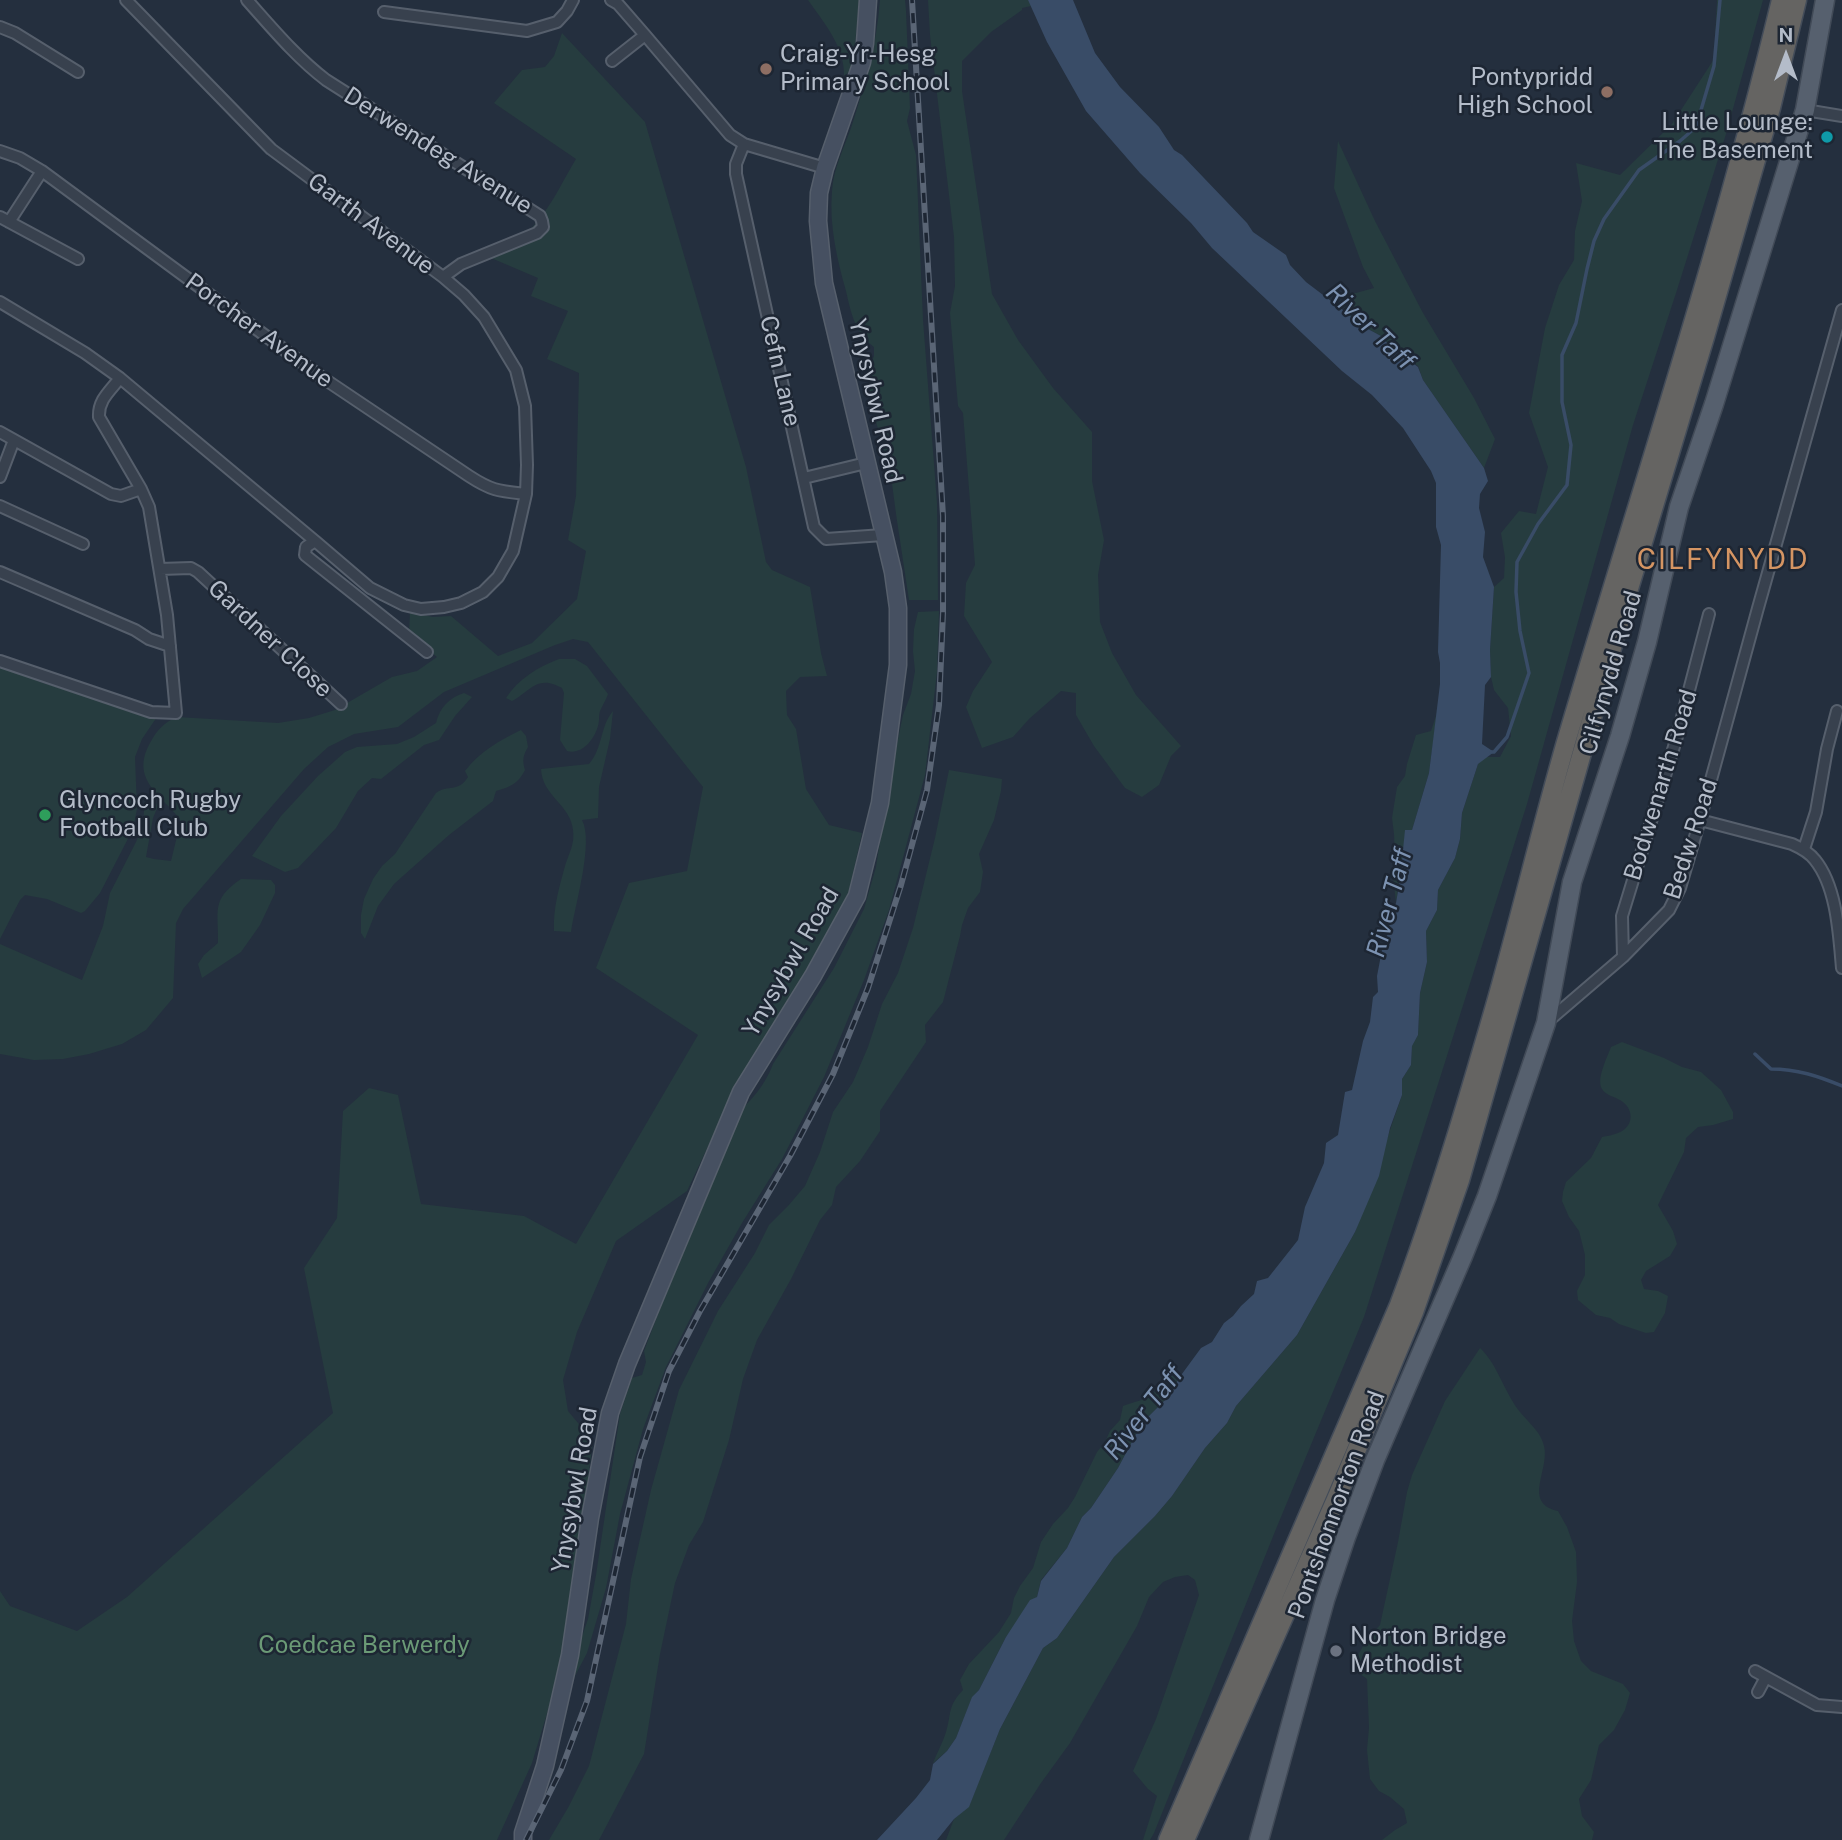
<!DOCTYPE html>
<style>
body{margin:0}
#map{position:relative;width:1842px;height:1840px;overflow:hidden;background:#242f3e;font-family:"Public Sans",sans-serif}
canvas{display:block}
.north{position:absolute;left:1751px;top:21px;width:70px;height:70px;-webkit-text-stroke:5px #1d2633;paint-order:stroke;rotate:0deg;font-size:19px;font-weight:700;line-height:28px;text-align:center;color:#b4bcc9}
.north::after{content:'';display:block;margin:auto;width:24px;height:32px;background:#b4bcc9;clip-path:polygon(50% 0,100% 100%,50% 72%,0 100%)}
</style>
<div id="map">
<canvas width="1842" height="1840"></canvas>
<div class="north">N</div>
</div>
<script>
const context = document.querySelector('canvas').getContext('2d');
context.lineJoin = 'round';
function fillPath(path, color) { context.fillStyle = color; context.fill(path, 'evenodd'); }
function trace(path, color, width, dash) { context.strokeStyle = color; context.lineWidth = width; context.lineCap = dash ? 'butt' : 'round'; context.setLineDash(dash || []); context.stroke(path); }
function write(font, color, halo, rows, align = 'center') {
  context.font = font + ' "Public Sans",sans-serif'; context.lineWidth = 5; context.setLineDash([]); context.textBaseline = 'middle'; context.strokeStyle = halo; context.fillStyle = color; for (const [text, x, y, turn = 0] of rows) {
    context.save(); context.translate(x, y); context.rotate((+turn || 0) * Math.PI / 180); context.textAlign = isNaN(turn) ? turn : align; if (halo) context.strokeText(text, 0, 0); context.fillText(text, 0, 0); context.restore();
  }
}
fillPath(new Path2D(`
 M808,0H859L853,69L844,76C845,47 824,23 808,0Z
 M880,0H905L906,11L910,108L907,121L916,155L923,320L937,503L938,600H909L896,514L891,476L870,400V366L874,356V347C855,333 851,313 846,291C837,259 829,225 832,191C833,169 845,146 852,125C865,84 877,43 880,0Z
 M928,0H1028L1031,6L1022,8V10L991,32L962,61V91L992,294L1018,340L1053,388L1092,432V481L1104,540L1098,575L1100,622L1112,653L1136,695L1181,746L1171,756L1159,785L1142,797L1125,788L1094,746L1076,715V693L1061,691L1029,719L1013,737L982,748L966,707L973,691L992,662L964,616L966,583L975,565L963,413L958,406L950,313L955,286L954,237L930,35Z
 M1717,0H1763L1726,134L1677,290L1633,425L1527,804L1364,1317L1276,1529L1154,1833L1150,1840H1143L1157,1796L1148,1789L1133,1771L1156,1719L1199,1595L1195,1580L1188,1575L1175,1577L1163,1582L1149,1597L1137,1626L1070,1743L1041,1783L1004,1840H946L954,1819L969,1806L1000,1729L1043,1648L1057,1638L1114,1557L1155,1516L1172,1496L1205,1448L1227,1423L1236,1406L1297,1335L1355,1232L1402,1095V1079L1411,1065L1412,1045L1418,1035L1420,993L1427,962L1426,931L1437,910L1438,890L1455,858L1460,839L1462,813L1478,764L1485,757H1500L1511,736L1508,708L1494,690L1491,677L1490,650L1494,587L1504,578L1505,557L1501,533L1519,511L1536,514L1548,467L1529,413L1545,328L1559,285L1574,260L1575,231L1582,201L1576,163L1620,175L1672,124L1714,59Z
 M562,33L645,122L746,467L766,562L772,570L810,587L821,653L827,676L800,677L786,691L787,715L796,729L806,789L829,825L862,833L849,891L810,971L736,1087L687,1191L616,1241L577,1332L563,1380L568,1411L593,1441L565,1654L532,1763L497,1840H0V1591L10,1606L77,1631L127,1597L333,1413L304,1268L337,1218L343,1111L369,1088L398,1095L421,1204L524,1216L576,1244L698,1035L596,968L629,883L687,871L703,787L588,642L573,639L555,645L444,692L398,727L354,734L328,747L304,769L183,909L176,923L173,998L146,1030L122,1044L89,1054L63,1059L34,1060L0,1054V944L82,980L103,926L110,893L136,842L143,825L145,796L150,797L158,806L153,818L146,857L154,859L171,861L180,824V819C160,794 130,779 150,743C157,730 163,723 177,717L278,723L309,718L335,710L392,677L417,671L437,657L409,633L410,612L433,617L451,616L498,656L532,643L577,599L586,551L568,540L576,496L579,373L547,359L568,311L531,296L538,278L477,252C491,247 516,241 527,232C548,214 562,182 576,159L494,103L522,70L545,67L554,56Z
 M1338,141L1375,221L1423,313L1474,398L1495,439L1484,468L1423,380L1418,366L1388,344L1381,336L1368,329L1345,312L1342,293H1356L1374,288L1363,267L1334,188Z
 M939,611L937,672L925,775L889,910L864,980L824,1077L782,1159L742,1223L708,1283L666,1367L643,1429L620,1514L606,1588L587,1653L575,1676L580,1642L588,1619L596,1575L620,1414L632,1378L642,1375L646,1362L644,1351L660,1309L744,1107C757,1094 767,1080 773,1064L834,968L864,909L876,867L890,777L903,715L911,694L915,671L913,651L914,629L918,612Z
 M559,659H575L587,666L608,694C606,700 603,704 601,709C598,714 600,720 598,726C594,740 582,755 567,751L560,740L564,693L562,688C537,674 531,691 512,701L506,698C518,679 538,667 559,659Z
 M0,667L43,683L157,717L142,739L135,757L137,809L133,829L100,893L85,911L81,913L47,899L25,895L20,900L0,939Z
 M464,693L472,697L455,716L439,740L424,745L381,779L372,778L358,791L336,828L298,868L285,872L252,856L281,816L318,776L345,752L357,747L397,744L414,737L436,723C440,707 449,698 464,693Z
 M613,711L610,739L599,787L598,818L582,820C594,842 575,905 571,932L554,931C553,908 559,888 565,866C569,853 575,844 573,830C571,805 542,796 541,769L589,764C603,748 600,726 613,711Z
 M1437,713L1429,773L1412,830H1406L1396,903L1393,876L1395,862L1394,834L1392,818L1397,787L1405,776L1407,764L1416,735L1431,731Z
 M521,730L526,736L528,747C523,755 522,761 525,770C518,784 510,787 496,791L493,801L449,835L394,884L378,906L365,939L361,933V915L364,899L373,879L382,866L395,854L436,793C448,784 458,793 468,777L465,771C480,751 499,741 521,730Z
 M949,770L1002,779L1001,791L994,820L979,854L983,872L980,892L968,908L962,925L960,936L943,1002L925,1025L926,1042L880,1111V1131L860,1161L836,1187L832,1205L820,1220L791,1279L757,1340L743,1379L729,1440L703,1522L689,1545L675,1583L660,1654L644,1754L599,1840H549L569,1806L589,1766L626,1624L631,1579L651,1490L679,1390L718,1311L755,1253L769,1225L788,1206L805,1186L820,1152L833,1112L853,1082L868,1047L882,1004L898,973L913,928L935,838Z
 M241,879L271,880L275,885V893L260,925L241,952L202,978L198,964L204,955L218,943C219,911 210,900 241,879Z
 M1622,1042L1664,1058L1682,1067L1701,1072L1721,1090L1733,1112V1119L1713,1125L1698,1127L1686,1138L1684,1152L1658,1205L1673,1231L1677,1244L1670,1256L1646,1271L1641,1280L1644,1289L1658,1291L1668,1296L1665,1313L1654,1332L1646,1333L1619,1324L1610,1318L1596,1315L1578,1300L1577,1291L1585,1275V1255L1579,1231L1569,1217L1562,1201L1563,1192L1566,1182L1591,1158L1602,1137C1607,1136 1613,1135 1618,1133C1634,1127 1635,1109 1620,1100C1615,1097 1605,1095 1602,1089C1596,1079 1607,1058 1611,1047Z
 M1480,1348C1498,1365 1504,1392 1520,1412C1529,1423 1541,1432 1544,1446C1550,1470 1522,1503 1558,1511L1567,1527L1576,1552L1577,1582L1572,1621L1574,1641L1581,1661L1591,1671L1623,1684L1630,1693L1625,1710L1614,1730L1599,1745L1591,1780L1579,1799L1582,1816L1594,1832L1592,1840H1382L1395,1830L1407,1823L1404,1809L1390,1797L1379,1791L1370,1779L1367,1750L1369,1728L1367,1679L1356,1671L1358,1655L1367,1639L1380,1625L1398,1542L1407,1492L1412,1475L1445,1401Z
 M1171,1375L1179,1378L1169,1396L1142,1423L1118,1468L1091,1508L1082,1517L1067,1548L1041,1580L1037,1597L1006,1637L979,1690L972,1698L956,1738L947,1751L933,1763C937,1753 943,1742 946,1732C952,1712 947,1707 963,1690L960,1680L969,1664L999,1632L1011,1613L1014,1598L1020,1586L1033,1568L1041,1542L1053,1524L1068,1508L1075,1497L1097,1452L1105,1442L1110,1431L1120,1420L1123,1406C1141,1399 1155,1400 1161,1380Z`), '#263c3f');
fillPath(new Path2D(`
 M1028,0H1073L1095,53L1120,87L1159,127L1174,150L1182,155L1247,223L1253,232L1286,255L1290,265L1306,282L1368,329L1381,336L1388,344L1418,367L1423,380L1484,468L1488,481L1480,494L1479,508L1485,532L1483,557L1494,587L1490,650L1491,677L1485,685L1482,744L1494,752L1478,764L1462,813L1460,839L1455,858L1438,890L1437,910L1426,931L1427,962L1420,993L1418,1035L1412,1046L1411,1065L1402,1079V1095L1390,1128L1379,1176L1355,1232L1297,1335L1236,1406L1227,1423L1205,1448L1172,1496L1155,1516L1114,1557L1057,1638L1043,1648L1000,1729L969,1807L954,1819L937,1840H877L916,1798L930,1780L933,1764L947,1751L956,1738L972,1697L979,1690L1006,1637L1030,1600L1037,1597L1041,1581L1067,1548L1082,1517L1091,1508L1118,1468L1142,1423L1169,1396L1179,1378L1201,1348L1212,1342L1224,1323L1233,1316L1241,1306L1254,1294L1257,1281L1268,1278L1298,1240L1305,1207L1324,1163L1326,1143L1338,1135L1345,1092L1352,1090L1363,1041L1370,1022L1373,997L1378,992L1377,976L1382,950L1388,933L1391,915L1396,903L1400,879L1405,830H1412L1429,773L1440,684V663L1438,652L1441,545L1436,527V483L1431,471L1403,428L1372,395L1342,371L1212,248L1191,223L1140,173L1086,111L1047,42Z`), '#394c67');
trace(new Path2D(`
 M1491,752H1494L1507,737L1529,673L1520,631L1516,592L1517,562L1538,524L1567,485L1571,445L1562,402V355L1576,323L1587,269L1594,241L1604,219L1639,170L1680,141L1696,127L1714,66L1720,0
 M1755,1054L1771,1069C1797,1069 1818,1076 1842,1086`), '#394c67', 3.5);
const minor = new Path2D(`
 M126,0L271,149L443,277L464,295L484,317L516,370L525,406L527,465L526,494L513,551L498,577L483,592L461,603L444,607L421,609L404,605L370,588L315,541
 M247,0C272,28 296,57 326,80L540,216L542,221L543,227L537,233L461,264L443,277
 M611,0L618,4L645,35L730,135L744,144L825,168
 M384,12L527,31L557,22L567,11L573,0
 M0,27L15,33L78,72
 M612,61L645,35
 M1805,110L1842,116
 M744,144L736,164V174L814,527L826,539L883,535
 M0,151L20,158L42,171L320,376L469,476C492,491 499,491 526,494
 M0,217L78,259
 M9,222L42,171
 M0,302L85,353L120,378L315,541L306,547L305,555L427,652
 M0,432L111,494L121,496L141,489
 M0,477L14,440
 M804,478L866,463
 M0,506L83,544
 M160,569L191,568L198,572L341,704
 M0,572L135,630L149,639L170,646
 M0,661L151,712L176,713L167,615L149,507L141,489L99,417C98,400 110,391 120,378
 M1700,820L1792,844C1801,848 1809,852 1815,860C1837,887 1839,935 1842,968
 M1804,849L1816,812L1827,749L1837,711
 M1623,957L1622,916L1676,740L1709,614
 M1546,1023L1623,957L1669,910L1680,888L1700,820L1758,608L1842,310
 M1755,1671L1817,1705L1842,1707
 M1758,1692L1766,1677`);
const secondary = new Path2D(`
 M523,1840V1833L545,1766L570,1655L590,1518L610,1413L627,1364L741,1092L813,976L857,896L880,803L898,665V608L893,572L824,283L818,221L819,193L825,168L862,62L865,43L868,0`);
const primary = new Path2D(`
 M1259,1840L1325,1600L1346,1537L1375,1460L1463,1256L1487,1196L1546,1023L1572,882L1620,736L1647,642L1679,507L1714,404L1805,110L1825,0`);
const trunk = new Path2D(`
 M1168,1840L1399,1305C1436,1207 1466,1106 1495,1006C1520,918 1541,829 1566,742C1639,495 1721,250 1781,0
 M1185,1840L1337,1497L1414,1312L1460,1180L1628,592L1705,337L1771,108L1797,0`);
trace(minor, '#565f6c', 14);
trace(secondary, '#565f6c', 19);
trace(primary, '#414a57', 21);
trace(trunk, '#434c59', 21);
trace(minor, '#38414e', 10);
trace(secondary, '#465061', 16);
trace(primary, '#56606e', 18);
trace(trunk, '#656462', 18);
const rail = new Path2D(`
 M526,1840L561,1770L587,1701L640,1457L669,1371L700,1311L790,1156L833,1074L868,988L901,885L927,790L939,705L943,613V516L912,0`);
trace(rail, '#5a6575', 6);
trace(rail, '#1d2633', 3.5, [10]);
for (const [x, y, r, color] of [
 [766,69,7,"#8d6e63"],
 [1607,92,7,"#8d6e63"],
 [1827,137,7,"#0f9aa8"],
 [45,815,7,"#2e9e5b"],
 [1336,1651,7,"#6b7280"]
]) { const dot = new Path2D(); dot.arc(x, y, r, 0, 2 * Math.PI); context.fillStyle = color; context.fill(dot); trace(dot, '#1d2633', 2.5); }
write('24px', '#b4bcc9', '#1d2633', [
 ["Craig-Yr-Hesg",780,55],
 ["Primary School",780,83],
 ["Pontypridd",1593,78,"right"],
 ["High School",1593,106,"right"],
 ["Little Lounge:",1813,123,"right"],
 ["The Basement",1813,151,"right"],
 ["Glyncoch Rugby",59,801],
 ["Football Club",59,829],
 ["Norton Bridge",1350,1637],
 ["Methodist",1350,1665]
], 'left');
write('24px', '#b4bcc9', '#1d2633', [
 ["Derwendeg Avenue",438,151,32],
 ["Garth Avenue",371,224,37],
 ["Porcher Avenue",259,331,36],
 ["Cefn Lane",780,371,77],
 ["Ynysybwl Road",875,401,77],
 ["Gardner Close",270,639,43],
 ["Cilfynydd Road",1611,673,-74],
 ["Bodwenarth Road",1661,785,-73],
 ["Bedw Road",1691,839,-72],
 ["Ynysybwl Road",791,962,-60],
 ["Ynysybwl Road",575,1490,-80],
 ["Pontshonnorton Road",1337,1505,-70]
]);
write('24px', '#6b9a76', '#1d2633', [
 ["Coedcae Berwerdy",364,1646]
]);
write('italic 26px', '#7c92b1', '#1d2633', [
 ["River Taff",1370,327,44],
 ["River Taff",1390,903,-75],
 ["River Taff",1144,1413,-52]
]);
context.letterSpacing = '2px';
write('28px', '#d59563', '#1d2633', [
 ["CILFYNYDD",1723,560]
]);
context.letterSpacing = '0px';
</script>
